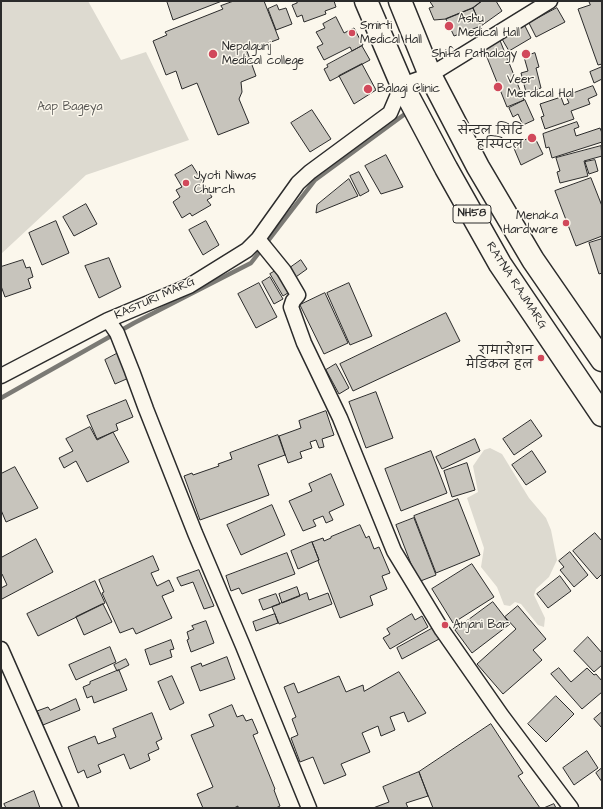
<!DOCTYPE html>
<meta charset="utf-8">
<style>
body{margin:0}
#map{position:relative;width:603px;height:809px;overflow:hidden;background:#fbf7ec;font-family:"Architects Daughter",sans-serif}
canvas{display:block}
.frame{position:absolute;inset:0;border:2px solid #2b2b2b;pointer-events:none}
</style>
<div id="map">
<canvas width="603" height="809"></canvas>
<div class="frame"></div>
</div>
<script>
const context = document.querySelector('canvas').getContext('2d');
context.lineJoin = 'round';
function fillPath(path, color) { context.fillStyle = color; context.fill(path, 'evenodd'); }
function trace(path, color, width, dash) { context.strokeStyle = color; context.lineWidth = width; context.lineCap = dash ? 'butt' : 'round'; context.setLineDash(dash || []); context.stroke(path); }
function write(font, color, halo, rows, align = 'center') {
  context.font = font + ' "Architects Daughter","Playpen Sans Deva",sans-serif'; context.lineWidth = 3; context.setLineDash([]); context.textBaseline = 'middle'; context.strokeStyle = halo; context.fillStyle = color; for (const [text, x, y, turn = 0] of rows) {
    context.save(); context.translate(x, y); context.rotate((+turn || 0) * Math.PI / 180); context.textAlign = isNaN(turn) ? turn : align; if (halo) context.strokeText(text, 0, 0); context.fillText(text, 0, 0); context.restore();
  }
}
fillPath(new Path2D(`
 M1,1H88L121,60L146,52L189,140L86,175L1,254Z
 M490,448L502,454L529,498L546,518L551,530L557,560L549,577L536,589L534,595L545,618L544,627L538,625L521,604L515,602L510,606L504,605L497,587L481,567L484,548L467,498L478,492L473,466L484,450Z`), '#dddad0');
trace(new Path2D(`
 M1,398L134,323L251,263L315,180L409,111`), '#7b7a75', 4.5);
const building = new Path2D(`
 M169,1H222L173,20L167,2Z
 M234,1H264L279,39L247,51L256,76L241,82L242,92L239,99L249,123L218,135L197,83L182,89L176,71L166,75L153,41L167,35L165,32L223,9L221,6Z
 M296,1H334L336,7L325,11L326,14L304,22L302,15L297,17L292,5L297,3Z
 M430,1H482L473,8L446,19L434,20L429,8L433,7Z
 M482,1H496L502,11L481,26L473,8Z
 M589,1H602V64L598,65L578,9L590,5Z
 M277,5L279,10L286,8L292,24L276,30L268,9Z
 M473,8L481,26L454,36L446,19Z
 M557,8L565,22L536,37L529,23Z
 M336,17L344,33L354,28L363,45L352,51L350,47L324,60L317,47L323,44L316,32L325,28L323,24Z
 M525,26L531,38L509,51L502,39Z
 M499,38L524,100L507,107L482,45Z
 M362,46L370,60L330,81L324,69L328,67L327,65Z
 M535,53L539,67L536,68L541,88L526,92L521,73L528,71L524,57Z
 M362,64L376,90L354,104L339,76Z
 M602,67V79L594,83L590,72Z
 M593,86L597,95L588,99L590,104L571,111L574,119L545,129L541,117L544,116L540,104L561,97L564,105L569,103L566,96Z
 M525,100L534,120L523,125L518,114L513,117L509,108Z
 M312,110L331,139L310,152L291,123Z
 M577,122L579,127L574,129L576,136L600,128L602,133V142L552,158L549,147L546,148L543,134Z
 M534,136L543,154L521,165L513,146Z
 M601,146L602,156L584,161L588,176L560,183L557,172L560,171L556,158Z
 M386,155L403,187L381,194L365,166Z
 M595,160L598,171L589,174L585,162Z
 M192,165L212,197L207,200L211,205L192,216L190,213L182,218L173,202L180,197L176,190L182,187L175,175Z
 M359,172L369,191L360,196L350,176Z
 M591,178L602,206V236L576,246L555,191Z
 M349,179L358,196L316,213L317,205Z
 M86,204L97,224L74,236L63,217Z
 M56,221L69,253L42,265L29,233Z
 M206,221L219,245L203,255L189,230Z
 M602,239V273L599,274L589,243Z
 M109,258L121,287L99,298L85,266Z
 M23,260L26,268L30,267L33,277L28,279L31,288L5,297L1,286V267Z
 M301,260L307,269L293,279L287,270Z
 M279,269L291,291L283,296L270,274Z
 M270,277L283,299L274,304L262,282Z
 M259,283L277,317L256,328L238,294Z
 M349,283L372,336L350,345L327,293Z
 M325,293L348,343L324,354L300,305Z
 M446,313L460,341L353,391L340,364Z
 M122,351L131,377L115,384L105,360Z
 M336,364L349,388L339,394L326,370Z
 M376,392L393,438L366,448L349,402Z
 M126,400L133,417L116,424L118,430L97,439L87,416Z
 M326,411L334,435L322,439L324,447L319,448L316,440L310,442L312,448L300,452L302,458L288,463L279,436L301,428L299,421Z
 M531,420L542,436L514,455L503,439Z
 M90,427L97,440L113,432L129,462L87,482L76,461L64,468L59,458L73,451L66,439Z
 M278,435L285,455L258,465L269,495L200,520L184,476L192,473L193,475L219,466L218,464L232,459L230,453Z
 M475,439L480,451L442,469L436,457Z
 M431,451L447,493L401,511L385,469Z
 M532,451L546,472L526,485L512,465Z
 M467,463L475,490L452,497L444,471Z
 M15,467L38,508L6,522L1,510V474Z
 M331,474L344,505L329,512L333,520L326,523L323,516L313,520L316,526L303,531L289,501L312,491L309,484Z
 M458,499L480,555L436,573L414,516Z
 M272,505L285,535L241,555L227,525Z
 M414,518L436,575L418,582L396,525Z
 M360,525L366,538L369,536L374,549L379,547L390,573L382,576L387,589L370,596L373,605L340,618L318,561L319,560L312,542L323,538L324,541L331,538V537Z
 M595,533L602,541V574L597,579L573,551Z
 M36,539L53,572L2,599L1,598V588L7,585L2,574H1V558Z
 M312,542L319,560L298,569L291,551Z
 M570,552L588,575L574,587L560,570L564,567L559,561Z
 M287,553L295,574L242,594L239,588L231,591L226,576Z
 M153,556L159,570L151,573L157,586L169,580L174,591L162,596L172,618L136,634L133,628L120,633L102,593L104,592L99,580Z
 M472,564L494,597L453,623L432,589Z
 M199,570L214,606L204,609L193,582L181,586L177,578Z
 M560,576L571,591L548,608L537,594Z
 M95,581L105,603L38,636L27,614Z
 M297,587L300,596L282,603L279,594Z
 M307,593L309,600L328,593L332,604L279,624L272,607Z
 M276,594L280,604L263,610L259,600Z
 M493,602L510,624L472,653L455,630Z
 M103,604L112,622L84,635L76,617Z
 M518,606L546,639L533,650L542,660L503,694L477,664L516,629L505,617Z
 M275,614L278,623L256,631L253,622Z
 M412,614L415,620L422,616L428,627L390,649L383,638L390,634L387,629Z
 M206,621L214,643L191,652L187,640L189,639L187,632L194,629L192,626Z
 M435,627L441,638L402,659L397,648Z
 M588,637L602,653V665L594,672L574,651Z
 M171,640L174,649L170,650L172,657L150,665L145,650Z
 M110,647L116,662L76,680L69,665Z
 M227,657L235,679L200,691L191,667L201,663L202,666Z
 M126,659L129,665L117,671L114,665Z
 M559,668L571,682L587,668L594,675L596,674L602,681V692L582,709L551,674Z
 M119,670L127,690L94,703L92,696L87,698L83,687L90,684V682Z
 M399,672L426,713L408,722L404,712L390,717L395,730L381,736L378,726L362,733L370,752L341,764L346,775L324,784L313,757L300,762L291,738L298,735L292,719L296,717L284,687L294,683L298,693L339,676L346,692L363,685L364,691Z
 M172,676L184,703L170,710L158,682Z
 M556,696L574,714L546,742L528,724Z
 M76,699L80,710L43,725L37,711L48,707L50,710Z
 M232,705L237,717L243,715L246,721L252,719L258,733L253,735L275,789L274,790L280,806L276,808H238V806L234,808H203L197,794L213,787L191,735L214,726L209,715Z
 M602,712V728L594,719Z
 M152,713L162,739L156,742L159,749L148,754L150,760L130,769L124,754L98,765L101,772L87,778L84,770L78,773L68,747L95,736L98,744L116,737L113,729Z
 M491,724L523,773L518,776L540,808H433L419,772Z
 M587,751L598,768L574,785L563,768Z
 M602,768V782L596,773Z
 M419,772L428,796L406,803L408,808H373L389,802L383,787Z
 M34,791L40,808H6L4,804Z
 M554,804L556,808H544Z`);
fillPath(building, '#c7c4bc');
trace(building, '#2b2b2b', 1);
const street = new Path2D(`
 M258,239L284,271L298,295L293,301L291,307L304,343L340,418L394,551L442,630L502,716L571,808
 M108,320L117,333L132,371L146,409L195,533L243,646L309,808
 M1,376L108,320L189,286L247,250L258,239L298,183L310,172L390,113L402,85L430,75L550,1
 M1,649L71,808`);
const highway = new Path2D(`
 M366,1L402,85L446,168L500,264L602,415
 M400,1L430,75L478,167L533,260L602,360`);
trace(street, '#2b2b2b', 17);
trace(highway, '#2b2b2b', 25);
trace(street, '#fbf7ec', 14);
trace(highway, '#fbf7ec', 22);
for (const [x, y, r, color] of [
 [449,26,5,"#d1495b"],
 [352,33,4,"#d1495b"],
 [213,54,5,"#d1495b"],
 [526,54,5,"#d1495b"],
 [498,87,5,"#d1495b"],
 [368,89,5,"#d1495b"],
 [532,138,5,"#d1495b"],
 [186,183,4,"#d1495b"],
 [566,223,4,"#d1495b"],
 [541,358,4,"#d1495b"],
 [445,625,4,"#d1495b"]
]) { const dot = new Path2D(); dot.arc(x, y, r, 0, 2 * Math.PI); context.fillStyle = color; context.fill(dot); trace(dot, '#fbf7ec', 1.5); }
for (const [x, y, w] of [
 [472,214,38]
]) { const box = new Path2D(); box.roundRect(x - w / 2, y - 9, w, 18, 3); context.fillStyle = '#fbf7ec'; context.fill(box); trace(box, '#2b2b2b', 1); }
write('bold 11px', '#2b2b2b', null, [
 ["NH58",472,214]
]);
write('12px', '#2b2b2b', '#fbf7ec', [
 ["Ashu",458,19],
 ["Medical Hall",458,33],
 ["Smirti",360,26],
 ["Medical Hall",360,40],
 ["Nepalgunj",222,47],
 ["Medical college",222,61],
 ["Shifa Pathalogy",517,54,"right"],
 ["Veer",507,80],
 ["Merdical Hal",507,94],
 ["Balagi Clinic",377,89],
 ["सेन्टल सिटि",523,131,"right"],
 ["हस्पिटल",523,145,"right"],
 ["Jyoti Niwas",194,176],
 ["Church",194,190],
 ["Menaka",558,216,"right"],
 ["Hardware",558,230,"right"],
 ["रामारोशन",533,351,"right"],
 ["मेडिकल हल",533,365,"right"],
 ["Anjani Bar",453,625]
], 'left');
write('12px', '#585754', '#fbf7ec', [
 ["Aap Bageya",70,107]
]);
write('12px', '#2b2b2b', '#fbf7ec', [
 ["RATNA RAJMARG",516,286,57],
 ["KASTURI MARG",155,299,-24]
]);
</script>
